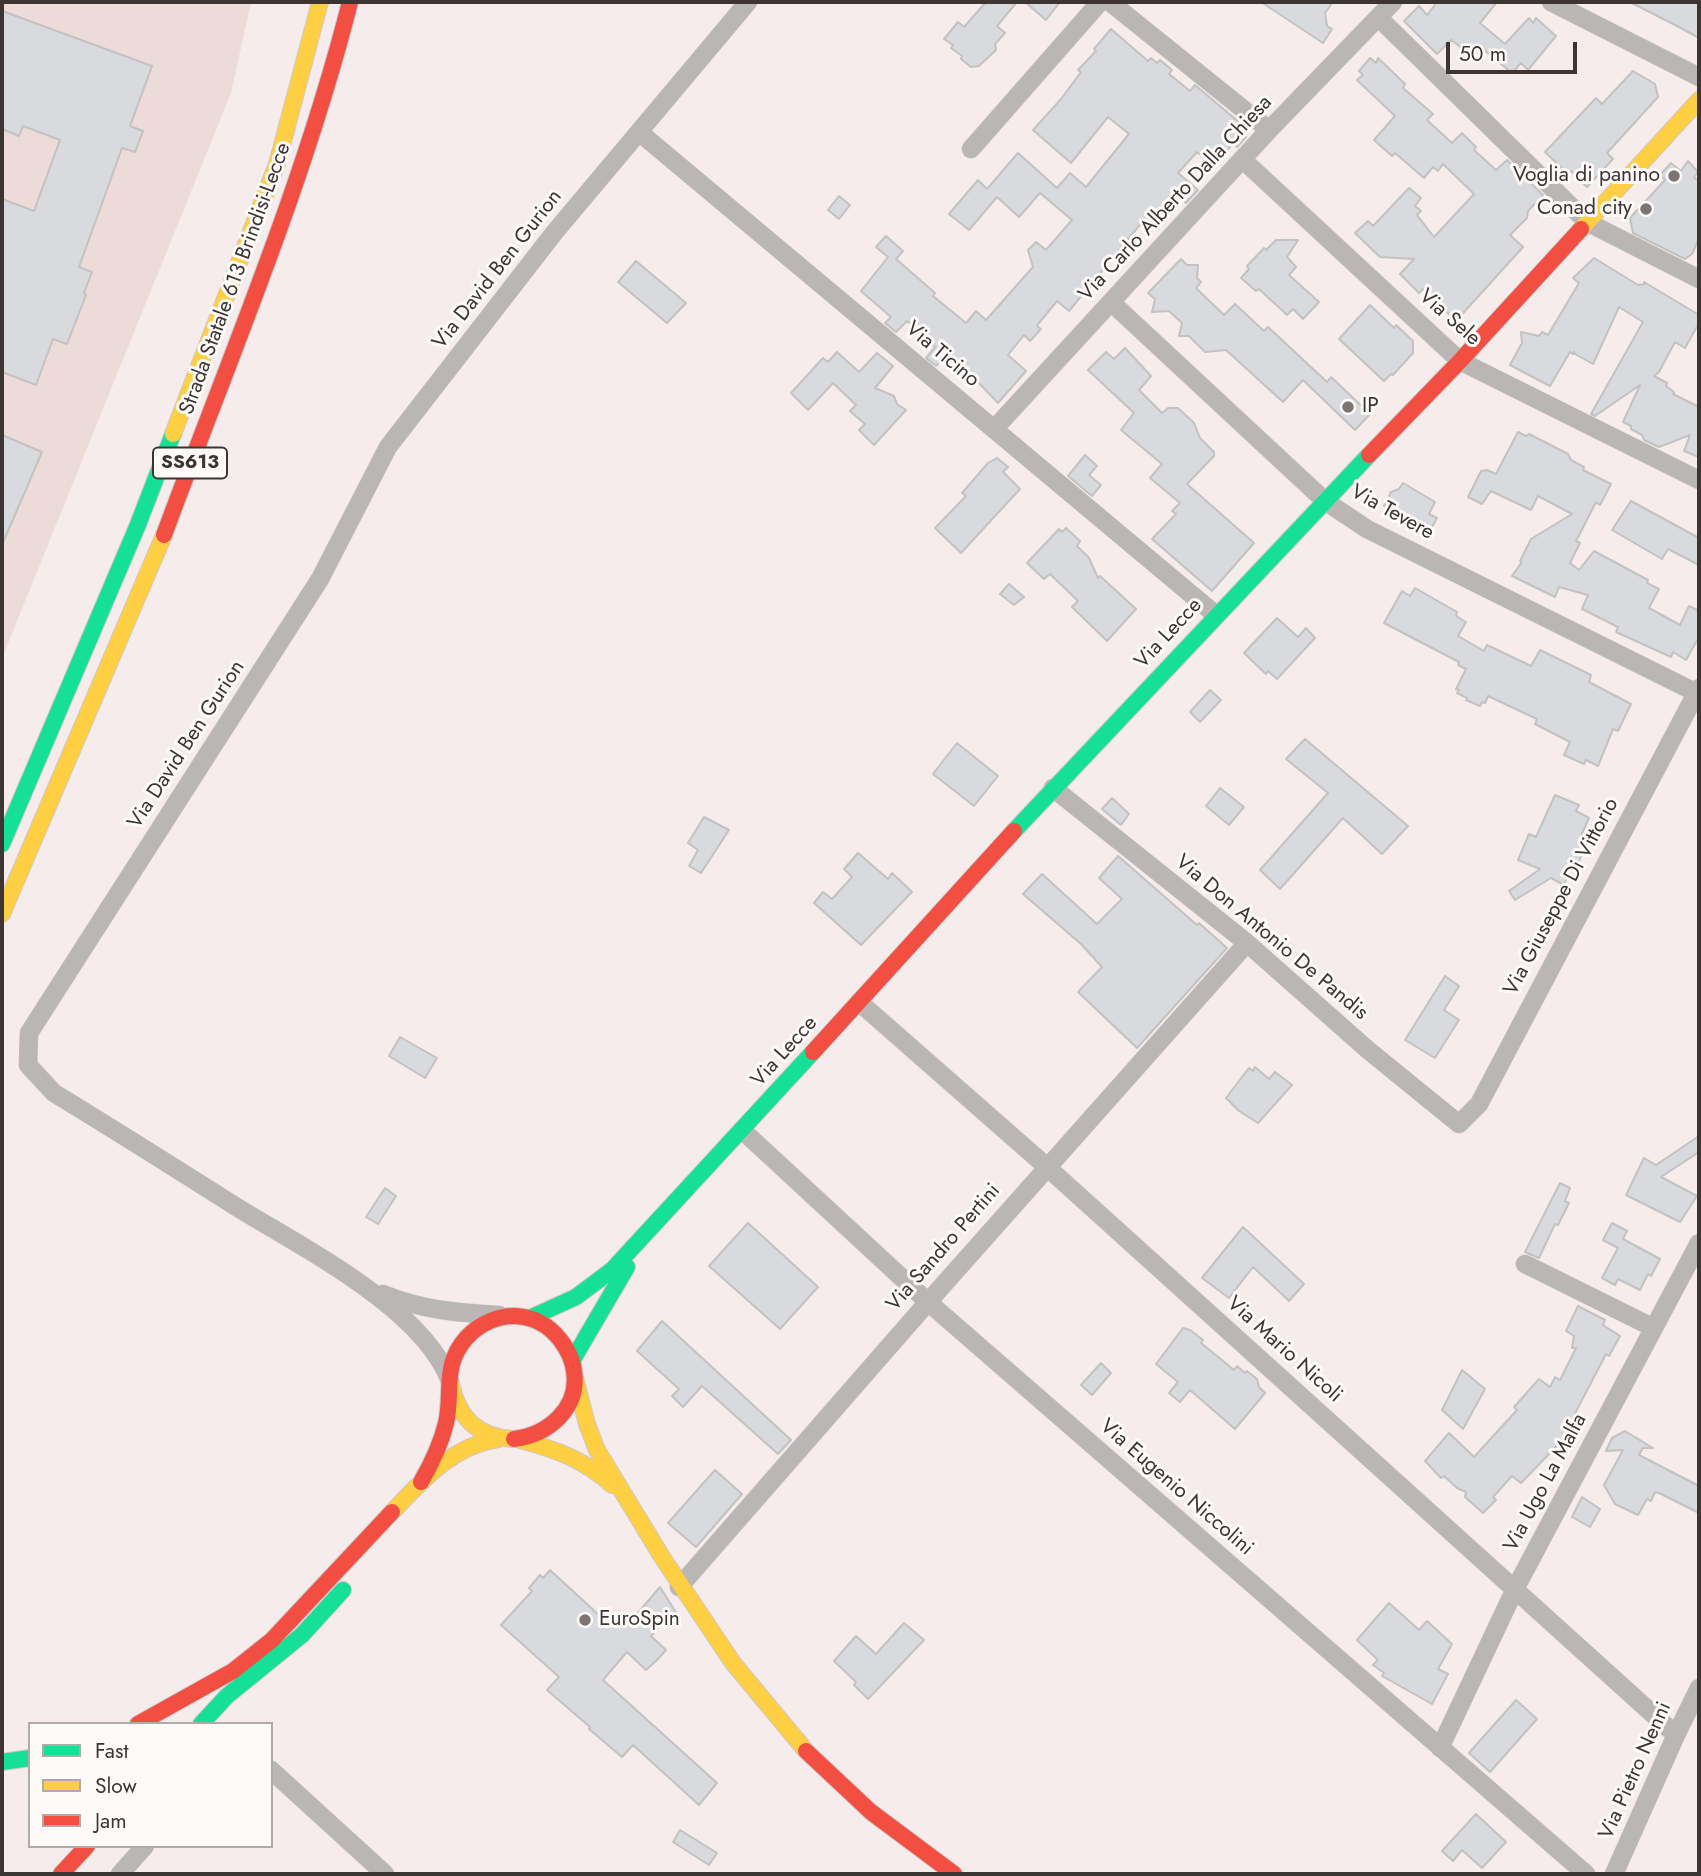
<!DOCTYPE html>
<style>
body{margin:0}
#map{position:relative;width:1701px;height:1876px;overflow:hidden;background:#f5eceb;font-family:Jost,sans-serif}
canvas{display:block}
.frame{position:absolute;inset:0;border:4px solid #3c3534;pointer-events:none}
.legend{position:absolute;left:28px;top:1722px;width:245px;height:126px;box-sizing:border-box;background:#fdfaf9;border:2px solid #b0abaa;margin:0;padding:9px 12px;list-style:none;font-size:21px;color:#3c3534}
.legend li{display:flex;align-items:center;gap:14px;height:35px}
.legend b{width:35px;border:2px solid #b0abaa}
.scale{position:absolute;left:1446px;top:42px;width:131px;height:32px;box-sizing:border-box;border:4px solid #3c3534;border-top:0;padding-left:9px;font-size:21px;line-height:24px;white-space:nowrap;color:#3c3534;-webkit-text-stroke:5px #fdfaf9;paint-order:stroke}
</style>
<div id="map">
<canvas width="1701" height="1876"></canvas>
<div class="frame"></div>
<ul class="legend">
<li><b style="height:9px;background:#16e098"></b>Fast</li>
<li><b style="height:9px;background:#ffcf43"></b>Slow</li>
<li><b style="height:9px;background:#f24e42"></b>Jam</li>
</ul>
<div class="scale">50 m</div>
</div>
<script>
const context = document.querySelector('canvas').getContext('2d');
context.lineJoin = 'round';
function fillPath(path, color) { context.fillStyle = color; context.fill(path, 'evenodd'); }
function trace(path, color, width, dash) { context.strokeStyle = color; context.lineWidth = width; context.lineCap = dash ? 'butt' : 'round'; context.setLineDash(dash || []); context.stroke(path); }
function write(font, color, halo, rows, align = 'center') {
  context.font = font + ' Jost,sans-serif'; context.lineWidth = 6; context.setLineDash([]); context.textBaseline = 'middle'; context.strokeStyle = halo; context.fillStyle = color; for (const [text, x, y, turn = 0] of rows) {
    context.save(); context.translate(x, y); context.rotate((+turn || 0) * Math.PI / 180); context.textAlign = isNaN(turn) ? turn : align; if (halo) context.strokeText(text, 0, 0); context.fillText(text, 0, 0); context.restore();
  }
}
fillPath(new Path2D(`
 M2,2H251L231,93L2,658Z`), '#ecdbd8');
const building = new Path2D(`
 M986,2H1017L997,26L1005,33L995,44L996,50L979,66L971,67L961,59L962,56L951,48L953,45L944,39L958,22L964,27Z
 M1025,2H1060L1046,20Z
 M1261,2H1333L1325,13L1327,26L1332,29L1323,43Z
 M1437,2H1497L1480,23L1505,44L1529,18L1533,23L1536,18L1556,36L1528,70L1521,63L1512,73L1479,46L1471,55L1451,40L1437,54L1404,21L1419,6L1427,15Z
 M1630,2H1699V38L1679,27Z
 M2,11L152,66L130,126L143,131L135,152L122,148L79,267L92,272L84,293L86,295L67,344L53,339L36,385L2,372V199L34,211L60,140L23,126L19,136L2,129Z
 M1111,29L1148,61L1151,58L1157,63L1160,60L1172,70L1169,74L1190,91L1195,85L1246,128L1242,133L1246,137L1237,147L1233,143L1215,167L1197,152L1178,173L1198,190L1186,203L1180,197L1152,229L1143,221L1069,311L1057,301L1039,323L1037,326L1041,329L1030,341L1024,335L1008,355L1026,371L998,403L974,378L975,376L948,353L936,366L926,358L935,347L931,344L932,342L907,321L896,332L885,323L891,317L861,291L888,257L876,247L886,236L903,251L896,259L935,293L933,296L966,323L976,311L986,320L1033,267L1028,250L1036,242L1046,250L1072,220L1040,193L1019,217L997,197L969,230L949,214L978,180L987,189L1018,153L1057,188L1070,173L1086,187L1129,134L1108,117L1071,163L1033,130L1061,99L1081,72L1078,70L1096,51L1094,49Z
 M1370,58L1376,63L1378,58L1405,84L1403,88L1433,114L1427,120L1452,143L1462,133L1476,147L1474,150L1496,170L1507,160L1543,195L1528,211L1527,218L1510,235L1523,247L1456,321L1423,289L1419,293L1400,274L1414,259L1380,257L1355,233L1368,221L1373,226L1409,188L1421,198L1415,206L1421,211L1417,215L1434,237L1474,194L1443,164L1438,171L1433,167L1424,178L1395,153L1392,156L1374,140L1395,116L1357,80L1363,75L1359,71Z
 M1633,71L1655,84L1658,97L1607,153L1613,159L1587,187L1571,171L1568,174L1545,152L1596,98L1602,104Z
 M1688,161L1698,172L1694,177L1699,182V238L1692,254L1685,259L1633,233L1630,218L1665,180L1660,175L1671,163L1681,171Z
 M839,196L850,205L839,219L828,210Z
 M1276,240H1298L1287,257L1296,267L1289,275L1319,302L1303,319L1293,309L1287,315L1259,289L1256,291L1241,278L1249,269L1247,266L1264,248L1266,250Z
 M1594,258L1638,285L1645,284L1644,282L1699,315V323L1685,348L1675,342L1659,372L1654,376L1667,383L1666,386L1674,392L1673,394L1699,407V457L1684,451L1690,435L1659,447L1644,440L1642,435L1631,429V426L1623,422L1640,385L1595,416L1591,414L1643,322L1619,307L1593,364L1575,354L1574,352L1573,354L1570,352L1550,386L1510,365L1522,343L1521,332L1539,336L1542,332L1548,335L1579,283L1573,278Z
 M1181,259L1187,265H1198L1197,278L1201,282L1196,288L1224,315L1235,304L1264,331L1268,327L1327,382L1331,377L1370,414L1355,430L1303,380L1283,402L1226,350L1205,352L1189,336H1179L1182,323L1169,311L1152,312L1155,299L1148,293Z
 M636,261L686,303L667,323L618,282Z
 M1370,305L1394,328L1396,325L1413,341V353L1393,375L1391,374L1384,381L1339,339Z
 M1125,348L1151,376L1139,390L1162,413L1168,408H1178L1194,423L1200,438L1214,452V456L1187,484L1254,543L1212,591L1152,539L1176,514L1172,511L1180,503L1150,478L1162,464L1121,430L1134,413L1088,370L1106,352L1114,359Z
 M837,352L859,372L877,353L893,366L875,388L894,396L897,404L906,410L874,445L859,430L865,424L850,411L856,405L833,383L808,410L791,393L823,358L828,362Z
 M1518,432L1526,436L1529,434L1568,454L1571,460L1584,467L1583,470L1611,484L1600,505L1596,502L1576,541L1580,543L1570,563L1579,570L1594,551L1648,580L1647,583L1659,589L1649,608L1680,625L1689,606L1699,611V637L1686,660L1673,652L1671,657L1616,632L1618,627L1582,609L1588,595L1559,587L1555,597L1512,576L1522,562L1520,561L1531,539L1572,514L1538,496L1531,510L1491,491L1482,504L1468,497L1481,471L1487,470L1496,474Z
 M2,435L42,452L2,545Z
 M1085,455L1097,466L1089,475L1101,485L1092,496L1068,476Z
 M997,458L1008,467L1003,472L1020,489L961,553L935,528L966,496L962,493L988,463Z
 M1403,483L1435,502L1429,514L1437,518L1429,532L1398,516L1400,513L1384,506L1391,492L1399,489Z
 M1631,501L1699,538V565L1668,549L1662,559L1612,530Z
 M1066,528L1080,541L1077,546L1089,558L1098,578L1100,576L1136,609L1107,641L1072,607L1078,601L1050,574L1044,579L1027,563L1059,529L1062,532Z
 M1009,584L1024,597L1014,605L1000,594Z
 M1415,588L1457,612L1456,616L1466,622L1458,636L1484,651L1487,645L1531,666L1540,650L1591,675L1589,682L1631,704L1618,731L1613,729L1598,766L1586,760L1584,764L1564,755L1570,742L1535,724L1537,719L1488,696L1485,703L1482,702L1480,706L1466,700L1467,698L1457,693L1459,690L1456,689L1466,669L1458,665L1459,662L1384,623L1402,591L1410,596Z
 M1277,618L1298,637L1306,628L1315,638L1277,679L1268,671L1266,674L1244,653Z
 M1210,690L1221,700L1200,722L1190,712Z
 M1305,739L1408,826L1382,854L1343,818L1280,889L1260,870L1328,793L1286,759Z
 M957,743L998,776L974,806L933,774Z
 M1220,788L1244,807L1229,825L1206,806Z
 M1555,795L1579,805L1576,811L1589,818L1581,836L1588,839L1576,869L1571,868L1564,885L1551,878L1515,900L1509,891L1540,869L1518,860L1529,834L1536,837Z
 M1112,798L1129,814L1121,825L1102,809Z
 M704,817L729,830L701,873L689,866L698,850L688,843Z
 M858,853L888,879L892,873L912,892L861,945L814,903L823,892L832,899L852,877L844,869Z
 M1118,856L1197,925L1199,923L1227,948L1137,1048L1078,992L1102,967L1081,944L1023,894L1042,874L1097,924L1122,899L1099,878Z
 M1445,976L1459,986L1444,1010L1459,1020L1435,1058L1405,1040Z
 M400,1037L437,1058L425,1078L389,1056Z
 M1255,1067L1269,1079L1275,1072L1292,1085L1258,1123L1239,1111L1226,1098L1249,1068L1253,1071Z
 M1699,1136V1152L1661,1177L1697,1196L1680,1222L1626,1195L1644,1158L1656,1165Z
 M1560,1183L1570,1188L1565,1201L1569,1203L1558,1225L1555,1224L1539,1258L1525,1252Z
 M385,1188L396,1196L378,1224L366,1217Z
 M748,1223L818,1287L780,1329L709,1266Z
 M1612,1223L1627,1231L1623,1239L1660,1259L1651,1276L1648,1274L1640,1290L1618,1279L1615,1285L1602,1278L1618,1248L1603,1240Z
 M1243,1227L1304,1284L1289,1301L1253,1267L1229,1298L1202,1278Z
 M1578,1306L1605,1320L1603,1325L1620,1336L1609,1356L1606,1354L1571,1421L1576,1426L1521,1483L1512,1476L1493,1497L1496,1500L1483,1513L1465,1497L1466,1492L1457,1488L1444,1476L1441,1478L1425,1461L1449,1433L1474,1457L1517,1410L1514,1407L1539,1379L1550,1387L1555,1377L1560,1380L1576,1348H1572L1574,1336L1566,1331Z
 M662,1321L791,1440L778,1454L702,1386L683,1407L672,1396L679,1389L637,1351Z
 M1183,1328L1190,1330L1203,1340L1201,1343L1234,1370L1237,1366L1245,1373L1247,1371L1257,1379L1259,1387L1265,1393L1235,1429L1190,1390L1180,1402L1169,1393L1178,1382L1156,1364Z
 M1101,1363L1111,1373L1092,1395L1081,1385Z
 M1462,1370L1485,1389L1463,1429L1442,1410Z
 M1625,1431L1653,1448H1643L1639,1455L1699,1486V1513L1659,1493L1655,1492L1651,1501L1647,1499L1638,1515L1615,1504L1604,1485L1623,1450L1606,1451L1612,1438Z
 M715,1470L742,1494L696,1547L668,1523Z
 M1582,1497L1600,1509L1590,1527L1572,1517Z
 M550,1570L600,1616L607,1609L626,1627L660,1587L677,1614L662,1623L651,1636L666,1650L656,1661L646,1670L627,1652L603,1680L717,1783L699,1805L633,1745L622,1757L589,1729L590,1727L547,1690L559,1677L501,1625L532,1591L529,1588L540,1575L543,1578Z
 M1389,1603L1419,1630L1427,1621L1452,1644L1438,1669L1448,1674L1432,1704L1382,1676L1384,1673L1373,1665L1378,1660L1357,1640Z
 M904,1623L924,1640L868,1699L854,1685L856,1682L834,1661L856,1636L876,1654Z
 M1516,1700L1537,1719L1490,1772L1469,1753Z
 M1476,1814L1506,1842L1482,1868L1462,1850L1453,1861L1442,1851Z
 M680,1830L717,1853L709,1865L673,1842Z`);
fillPath(building, '#d8dadd');
trace(building, '#c3c2c2', 2);
const street = new Path2D(`
 M1110,2L1269,130
 M1551,2L1699,77
 M1379,18L1587,222L1699,279
 M639,132L1216,615
 M971,149L1100,2
 M1242,159L1460,361L1699,480
 M1112,303L1325,501L1367,529L1699,694
 M995,428L1269,130L1393,2
 M1053,788L1247,943L1368,1050L1459,1124L1479,1104L1699,688
 M859,1002L1047,1167L1676,1735
 M742,1130L928,1302L1586,1874
 M1525,1264L1654,1328
 M383,1294C421,1310 459,1313 499,1315
 M450,1381C422,1307 301,1247 235,1206C175,1168 115,1130 54,1093L28,1065L29,1033L320,579L388,447L554,233L748,2
 M679,1587L928,1302L1247,943
 M1440,1748L1515,1589L1699,1243
 M271,1770L385,1874
 M120,1874L145,1846
 M1614,1874L1676,1735L1699,1688`);
const fast = new Path2D(`
 M1014,831L1369,455
 M2,844L137,527L173,434
 M530,1318L576,1297L612,1270L813,1052
 M572,1361L627,1267
 M201,1724L227,1696L302,1635L343,1590
 M2,1762L30,1758`);
const slow = new Path2D(`
 M1581,229L1699,100
 M173,434L277,164L320,2
 M2,914L164,535
 M575,1378L587,1424L597,1450L662,1557L733,1663L806,1751
 M451,1384C459,1419 478,1437 514,1439
 M520,1440C555,1449 585,1460 612,1485
 M392,1512C423,1480 452,1446 498,1439`);
const jam = new Path2D(`
 M1369,455L1460,361L1581,229
 M164,535C229,359 304,184 350,2
 M813,1052L1014,831
 M421,1482C432,1463 441,1444 446,1423C451,1403 447,1383 452,1364C463,1324 511,1302 546,1326C560,1336 572,1354 574,1371C580,1408 548,1435 514,1439
 M138,1724L233,1671L272,1640L392,1512
 M806,1751L871,1812L954,1874
 M61,1874L87,1846`);
trace(street, '#cfc8c7', 19);
trace(fast, '#cfc8c7', 18);
trace(slow, '#cfc8c7', 18);
trace(jam, '#cfc8c7', 18);
trace(street, '#b9b6b5', 18);
trace(fast, '#16e098', 16);
trace(slow, '#ffcf43', 16);
trace(jam, '#f24e42', 16);
for (const [x, y, r, color] of [
 [1674,176,7,"#7d7574"],
 [1646,209,7,"#7d7574"],
 [1348,407,7,"#7d7574"],
 [585,1620,7,"#7d7574"]
]) { const dot = new Path2D(); dot.arc(x, y, r, 0, 2 * Math.PI); context.fillStyle = color; context.fill(dot); trace(dot, '#fdfaf9', 2.5); }
for (const [x, y, w] of [
 [190,463,74]
]) { const box = new Path2D(); box.roundRect(x - w / 2, y - 15.5, w, 31, 5); context.fillStyle = '#fdfaf9'; context.fill(box); trace(box, '#3c3534', 2); }
write('bold 19px', '#3c3534', null, [
 ["SS613",190,463]
]);
write('21px', '#3c3534', '#fdfaf9', [
 ["Voglia di panino",1660,176],
 ["Conad city",1632,209],
 ["IP",1362,407,"left"],
 ["EuroSpin",599,1620,"left"]
], 'right');
write('21px', '#3c3534', '#fdfaf9', [
 ["Via Carlo Alberto Dalla Chiesa",1176,199,-47],
 ["Via David Ben Gurion",498,270,-52],
 ["Strada Statale 613 Brindisi-Lecce",236,279,-70],
 ["Via Sele",1449,318,41],
 ["Via Ticino",942,355,40],
 ["Via Tevere",1392,513,29],
 ["Via Lecce",1169,634,-47],
 ["Via David Ben Gurion",187,745,-57],
 ["Via Giuseppe Di Vittorio",1562,897,-62],
 ["Via Don Antonio De Pandis",1271,938,40],
 ["Via Lecce",785,1052,-48],
 ["Via Sandro Pertini",944,1248,-49],
 ["Via Mario Nicoli",1284,1350,42],
 ["Via Ugo La Malfa",1546,1483,-62],
 ["Via Eugenio Niccolini",1176,1488,41],
 ["Via Pietro Nenni",1636,1771,-66]
]);
</script>
